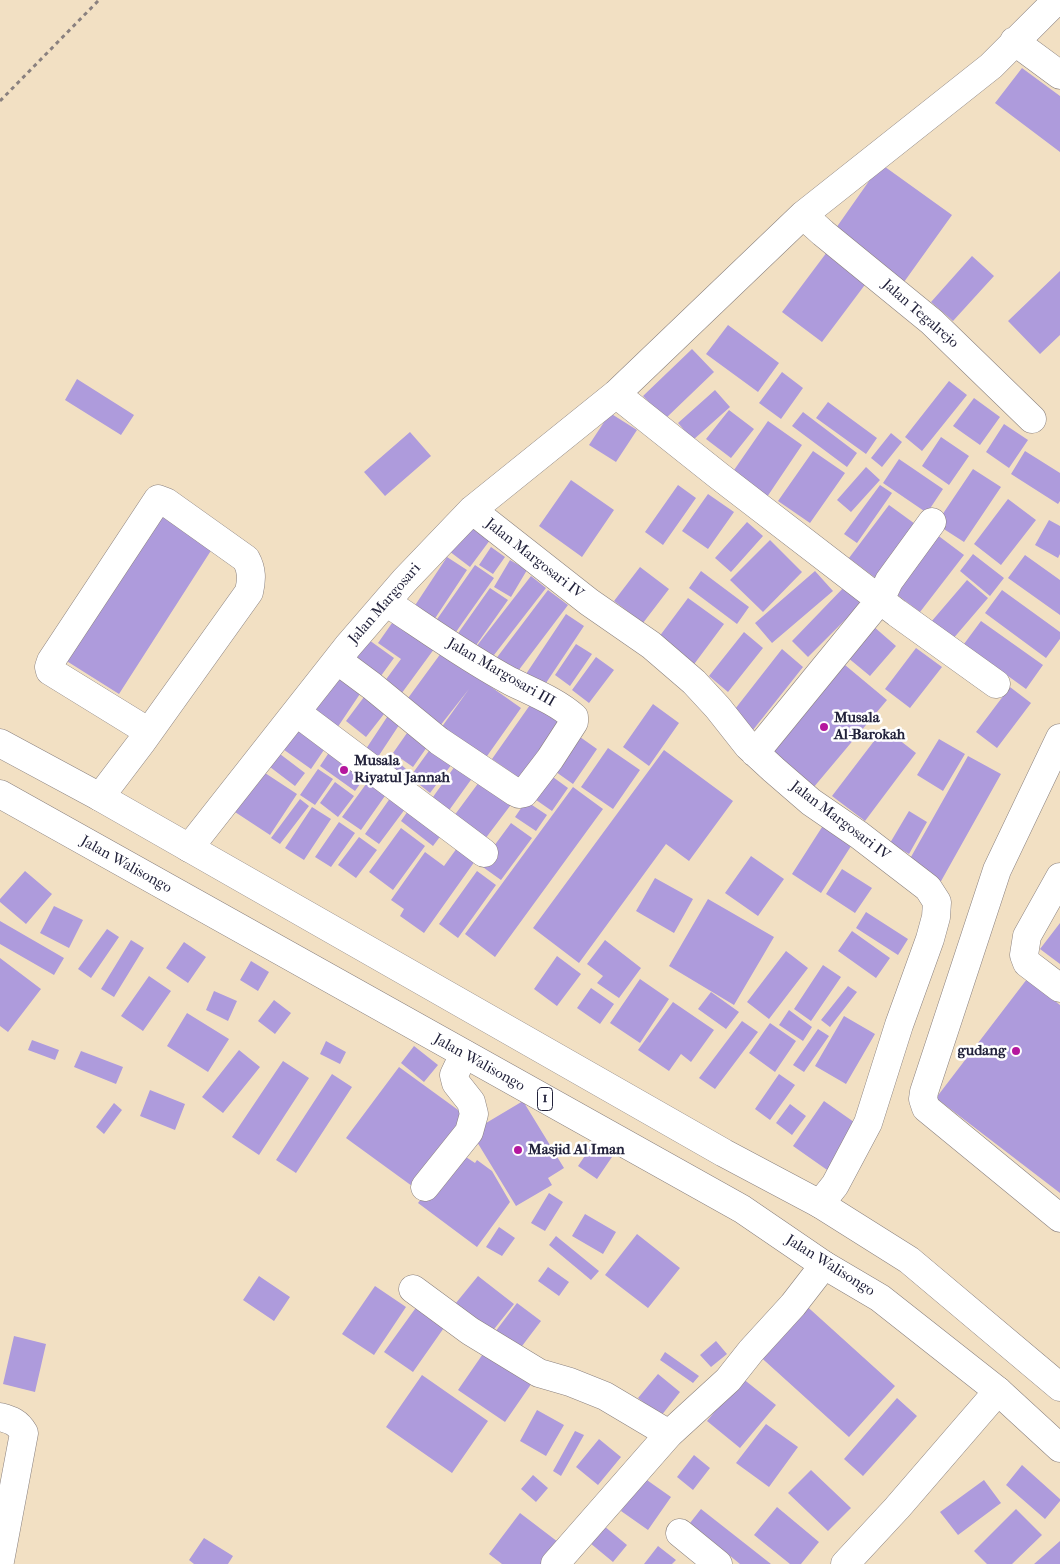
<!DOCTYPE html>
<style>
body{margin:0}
canvas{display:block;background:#f2e0c3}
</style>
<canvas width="1060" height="1564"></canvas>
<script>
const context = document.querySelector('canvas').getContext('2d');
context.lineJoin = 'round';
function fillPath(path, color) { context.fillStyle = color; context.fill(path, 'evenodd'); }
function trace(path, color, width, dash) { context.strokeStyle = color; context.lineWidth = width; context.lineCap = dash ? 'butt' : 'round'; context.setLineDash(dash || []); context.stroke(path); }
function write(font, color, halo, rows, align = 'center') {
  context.font = font + ' "IM FELL French Canon",serif'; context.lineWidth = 5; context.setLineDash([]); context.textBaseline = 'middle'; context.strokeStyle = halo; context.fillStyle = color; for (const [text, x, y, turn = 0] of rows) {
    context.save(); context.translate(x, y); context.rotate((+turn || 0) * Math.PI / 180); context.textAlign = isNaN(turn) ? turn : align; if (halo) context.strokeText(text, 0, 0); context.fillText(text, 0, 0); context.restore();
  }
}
fillPath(new Path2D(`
 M1022,68L1060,96V152L995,103Z
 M881,164L952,215L899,289L829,238Z
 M830,248L870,278L822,342L782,312Z
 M972,256L994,276L953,321L931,302Z
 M1060,271V335L1040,354L1008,321Z
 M728,325L779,363L758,392L706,354Z
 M692,349L714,372L665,419L643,396Z
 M782,372L803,388L781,419L759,403Z
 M77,379L134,415L121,435L65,400Z
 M949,381L967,395L922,451L905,437Z
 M715,390L730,407L693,440L678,423Z
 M974,398L1000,417L980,445L953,426Z
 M828,402L877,438L866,454L816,418Z
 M729,410L754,429L731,458L706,439Z
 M803,412L857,453L847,467L792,426Z
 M610,413L637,430L616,462L589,445Z
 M768,421L802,445L767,497L732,473Z
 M1004,424L1028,440L1009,468L986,452Z
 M410,432L431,456L385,496L364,472Z
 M891,433L902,442L882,467L871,458Z
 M941,437L969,456L949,485L922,466Z
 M813,451L845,473L810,523L778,501Z
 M1025,451L1060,473V501L1058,504L1011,474Z
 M899,459L943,489L927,513L883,483Z
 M866,467L880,480L851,512L837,500Z
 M973,469L1001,487L964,542L936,524Z
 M571,480L614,510L582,557L539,526Z
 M678,485L696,498L663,545L645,532Z
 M880,485L892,493L857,543L844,534Z
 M708,494L734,512L708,549L682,531Z
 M1008,499L1036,520L1001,565L974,544Z
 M889,505L922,529L882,583L849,558Z
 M158,514L212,549L119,694L65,660Z
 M1049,520L1060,526V554L1058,558L1035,545Z
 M747,522L763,536L731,572L715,558Z
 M468,524L490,540L470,567L449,551Z
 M932,531L964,555L920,612L888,588Z
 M770,540L802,572L763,612L730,580Z
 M491,547L505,557L493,574L479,565Z
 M973,554L1004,578L990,596L960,571Z
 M1025,555L1060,580V615L1008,578Z
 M447,557L467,570L430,626L410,613Z
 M510,560L527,570L511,597L494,587Z
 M475,565L494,578L451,639L433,625Z
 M640,567L669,589L643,623L614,601Z
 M701,571L749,607L737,624L689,588Z
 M815,571L833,591L772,643L755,623Z
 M531,576L546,588L487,664L472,652Z
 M967,580L988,598L952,640L931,622Z
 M848,583L865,600L808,657L792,641Z
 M490,588L508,600L472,651L454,639Z
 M548,590L568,605L512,679L492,664Z
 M1002,590L1060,632V639L1046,658L985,613Z
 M688,598L724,624L692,667L656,641Z
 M566,614L584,626L540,692L522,680Z
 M397,616L437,645L396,701L379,689L401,659L378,643Z
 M981,621L1043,665L1026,689L964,644Z
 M873,626L896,646L870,676L847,657Z
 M744,632L763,648L728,692L709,676Z
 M369,640L394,658L375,684L351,666Z
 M576,644L592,654L570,686L555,675Z
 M916,648L942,667L910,708L885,689Z
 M444,649L477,677L521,708L480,766L436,735L469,689L436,731L403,705Z
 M782,649L803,667L749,735L728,718Z
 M596,657L614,670L589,703L572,690Z
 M839,660L887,700L808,794L760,753Z
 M340,667L366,685L333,734L306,715Z
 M1010,687L1031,703L997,748L976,732Z
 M370,689L391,705L366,737L346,721Z
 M537,695L570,718L525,782L492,759Z
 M653,704L679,723L649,766L623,747Z
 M393,708L405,716L374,763L362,755Z
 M297,722L328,744L311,769L280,747Z
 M414,723L434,737L413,767L393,753Z
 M884,728L916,753L865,821L832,796Z
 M573,732L597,749L573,784L549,767Z
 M939,739L965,754L943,791L917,775Z
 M332,748L368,773L355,791L320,766Z
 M431,748L452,764L430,793L410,777Z
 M608,748L640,770L613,809L581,787Z
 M664,750L733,801L689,861L666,844L579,963L533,928Z
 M388,753L406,769L396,782L377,765Z
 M280,754L305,773L295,786L270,767Z
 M968,756L1001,774L940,883L907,864Z
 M460,759L478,770L445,816L428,804Z
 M318,769L333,779L315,805L300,795Z
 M262,771L297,794L270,835L235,812Z
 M546,772L568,788L552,811L529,795Z
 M485,774L516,798L482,843L451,820Z
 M369,780L387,793L361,830L342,817Z
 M335,782L354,796L338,817L320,803Z
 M573,787L603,809L495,957L465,934Z
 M393,794L408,805L379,844L365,834Z
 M300,799L309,806L280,844L271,838Z
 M526,801L547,815L536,831L515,817Z
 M412,805L445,830L433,846L401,821Z
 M312,807L331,819L304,860L285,848Z
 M909,811L927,822L909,854L890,843Z
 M339,822L355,833L331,867L315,857Z
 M511,823L532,838L501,880L480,865Z
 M824,824L853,843L821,893L792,874Z
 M401,828L425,846L393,890L369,872Z
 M359,837L377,850L356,878L338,865Z
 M457,848L475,861L424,933L400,916L404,909L391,900L425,852L444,866Z
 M751,856L784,879L758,916L725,893Z
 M842,869L872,888L855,913L826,894Z
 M25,871L52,894L26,924L0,902V899Z
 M477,871L496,885L458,938L439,924Z
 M655,878L693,899L674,933L636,911Z
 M708,899L774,937L734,1005L669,966Z
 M54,906L83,920L69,948L40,933Z
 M866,912L908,939L898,955L856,928Z
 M0,921L64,958L54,975L0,944Z
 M1060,923V964L1040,949Z
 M107,929L119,937L91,978L78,969Z
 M852,931L890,958L876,978L838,951Z
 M131,940L144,948L114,997L101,989Z
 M605,940L641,968L619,998L597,983L603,976L587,964Z
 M184,942L206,957L188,983L166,968Z
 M786,951L808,968L769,1019L747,1002Z
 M557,956L581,974L557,1006L534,989Z
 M0,958L41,989L8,1032L0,1026Z
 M251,961L269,972L258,991L240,980Z
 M823,965L841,977L811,1021L794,1009Z
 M149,976L171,991L143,1031L121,1016Z
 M640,979L669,999L640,1043L610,1023Z
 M1027,979L1060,1005V1193L936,1098Z
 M848,986L857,992L830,1027L821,1020Z
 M591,988L614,1004L600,1024L577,1008Z
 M214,991L237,1001L228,1021L206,1010Z
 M711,992L739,1012L726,1029L698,1009Z
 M274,1000L291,1013L275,1034L258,1021Z
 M673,1002L714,1030L691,1062L681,1054L669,1071L638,1050Z
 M789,1010L812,1027L803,1041L779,1025Z
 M187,1013L229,1039L208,1072L167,1046Z
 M844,1016L875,1034L846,1084L815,1066Z
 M742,1021L758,1032L715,1089L699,1078Z
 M770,1023L796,1041L775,1072L749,1053Z
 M818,1029L829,1036L804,1072L793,1065Z
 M32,1040L59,1050L55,1060L28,1050Z
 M326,1041L346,1052L340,1064L320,1054Z
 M414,1046L438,1065L424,1082L401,1063Z
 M239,1050L260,1067L223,1113L202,1097Z
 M81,1051L123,1067L116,1084L74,1067Z
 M283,1061L309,1078L259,1155L232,1137Z
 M399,1067L465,1115L412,1186L346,1138Z
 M332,1074L352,1087L296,1173L276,1160Z
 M779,1074L795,1085L770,1120L755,1109Z
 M150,1090L185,1104L175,1130L140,1116Z
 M523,1101L564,1168L548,1178L552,1185L516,1206L471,1132Z
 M824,1101L861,1127L830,1172L793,1146Z
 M114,1103L122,1110L104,1134L96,1127Z
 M790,1104L806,1116L792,1135L776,1123Z
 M593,1144L612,1157L597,1179L578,1166Z
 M457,1151L475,1163L477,1160L492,1171L510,1202L477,1247L418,1203Z
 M549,1193L563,1202L545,1231L531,1223Z
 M585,1214L616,1232L603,1254L572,1236Z
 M499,1227L515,1238L502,1256L486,1247Z
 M637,1234L680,1268L648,1308L605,1275Z
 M556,1236L599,1271L591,1280L549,1245Z
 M548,1267L569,1282L559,1296L538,1281Z
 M259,1276L290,1297L274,1321L243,1300Z
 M478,1276L514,1304L487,1338L451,1309Z
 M375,1286L406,1307L374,1355L342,1334Z
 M801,1301L895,1386L849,1437L755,1352Z
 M420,1302L448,1322L413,1372L384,1352Z
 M517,1303L541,1321L516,1354L492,1336Z
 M14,1336L46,1344L35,1392L3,1384Z
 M716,1341L727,1354L711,1367L700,1355Z
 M487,1348L534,1380L505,1422L458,1390Z
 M665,1352L699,1376L693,1383L660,1360Z
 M658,1374L680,1392L661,1416L638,1398Z
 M422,1375L488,1421L452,1473L386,1427Z
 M742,1378L776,1405L740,1448L707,1421Z
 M897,1398L917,1416L863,1476L844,1459Z
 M537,1410L564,1425L546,1456L520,1441Z
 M766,1424L798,1447L769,1487L736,1463Z
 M575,1431L584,1435L561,1476L553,1471Z
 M599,1439L621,1457L598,1485L576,1467Z
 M694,1455L710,1468L693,1490L677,1477Z
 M1022,1465L1060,1499V1501L1045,1519L1006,1485Z
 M811,1470L851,1508L828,1531L788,1493Z
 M533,1475L548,1488L536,1502L521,1489Z
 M644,1478L671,1497L648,1530L621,1511Z
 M984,1480L1001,1503L958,1535L940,1512Z
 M777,1507L819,1542L801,1564H790L754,1535Z
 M701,1509L771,1564H740L690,1523Z
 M1016,1509L1042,1535L1012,1564H987L974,1551Z
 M520,1513L558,1542L541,1564H502L489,1554Z
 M598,1521L627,1545L613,1562L584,1538Z
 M204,1538L233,1556L228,1564H194L189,1560Z
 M1060,1541V1564H1034Z
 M658,1546L676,1560L672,1564H644Z`), '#ae9bdc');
const minor = new Path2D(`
 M1014,41L1060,75
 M803,215L823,233L932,322L1032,419
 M616,394L719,476L897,613L996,684
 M472,510L589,602L651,645L694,682L718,708L748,746L774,770L811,802L859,835L928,888L937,902L936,917L930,939L899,1025L868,1123L835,1185L820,1204
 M337,660L372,686L439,741L515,792L519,794L524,793L550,759L574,722V717C556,701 532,692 510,681C467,658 427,629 386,602
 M296,712L484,853
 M1060,738L997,870L924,1092L923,1099L926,1108L1060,1218
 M755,753L880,600L889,581L932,522
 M100,797L141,743L249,592C252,579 252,570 246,559L166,502L158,499L51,661L49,667L50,671L149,732
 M189,848L348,646L405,580L472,510L616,394L803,215L991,66L1057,0
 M1060,877L1027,936L1024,955L1027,963L1060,988
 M425,1187L469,1132L474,1114L471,1102L456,1083L454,1075L464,1054
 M413,1289L470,1331L539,1373L570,1382L605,1396L669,1434
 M0,1417C11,1420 18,1422 24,1433L0,1561
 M680,1533L718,1564
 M555,1564L669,1434L728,1380L751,1351L793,1305L824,1265
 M845,1564L897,1508L998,1391`);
const highway = new Path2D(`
 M0,743L100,797L724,1153L820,1204L909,1260L1060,1387
 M0,794L742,1209L824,1265L880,1298L998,1391L1060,1448`);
trace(minor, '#8a817f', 29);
trace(highway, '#8a817f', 29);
trace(new Path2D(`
 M0,101L99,0`), '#8a817f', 3, [4, 4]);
trace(minor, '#fff', 28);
trace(highway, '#fff', 28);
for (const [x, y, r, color] of [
 [824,727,5,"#b5179e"],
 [344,770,5,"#b5179e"],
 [1016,1051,5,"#b5179e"],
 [518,1150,5,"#b5179e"]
]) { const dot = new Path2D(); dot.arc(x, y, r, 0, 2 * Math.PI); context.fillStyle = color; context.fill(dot); trace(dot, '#fff', 2); }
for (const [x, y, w] of [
 [545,1099,15]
]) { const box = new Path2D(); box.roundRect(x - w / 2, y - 11.5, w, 23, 4); context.fillStyle = '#fff'; context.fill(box); trace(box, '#22223b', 1); }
write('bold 14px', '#22223b', null, [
 ["1",545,1099]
]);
write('15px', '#22223b', '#fff', [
 ["Jalan Tegalrejo",920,314,41],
 ["Jalan Margosari IV",534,559,38],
 ["Jalan Margosari",385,604,-49],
 ["Jalan Margosari III",501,673,30],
 ["Jalan Margosari IV",840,821,37],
 ["Jalan Walisongo",126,865,29],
 ["Jalan Walisongo",479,1063,29],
 ["Jalan Walisongo",830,1266,32]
]);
write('bold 15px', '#22223b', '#fff', [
 ["Musala",834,718],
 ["Al-Barokah",834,735],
 ["Musala",354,761],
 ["Riyatul Jannah",354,778],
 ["gudang",1006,1051,"right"],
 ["Masjid Al Iman",528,1150]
], 'left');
</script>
